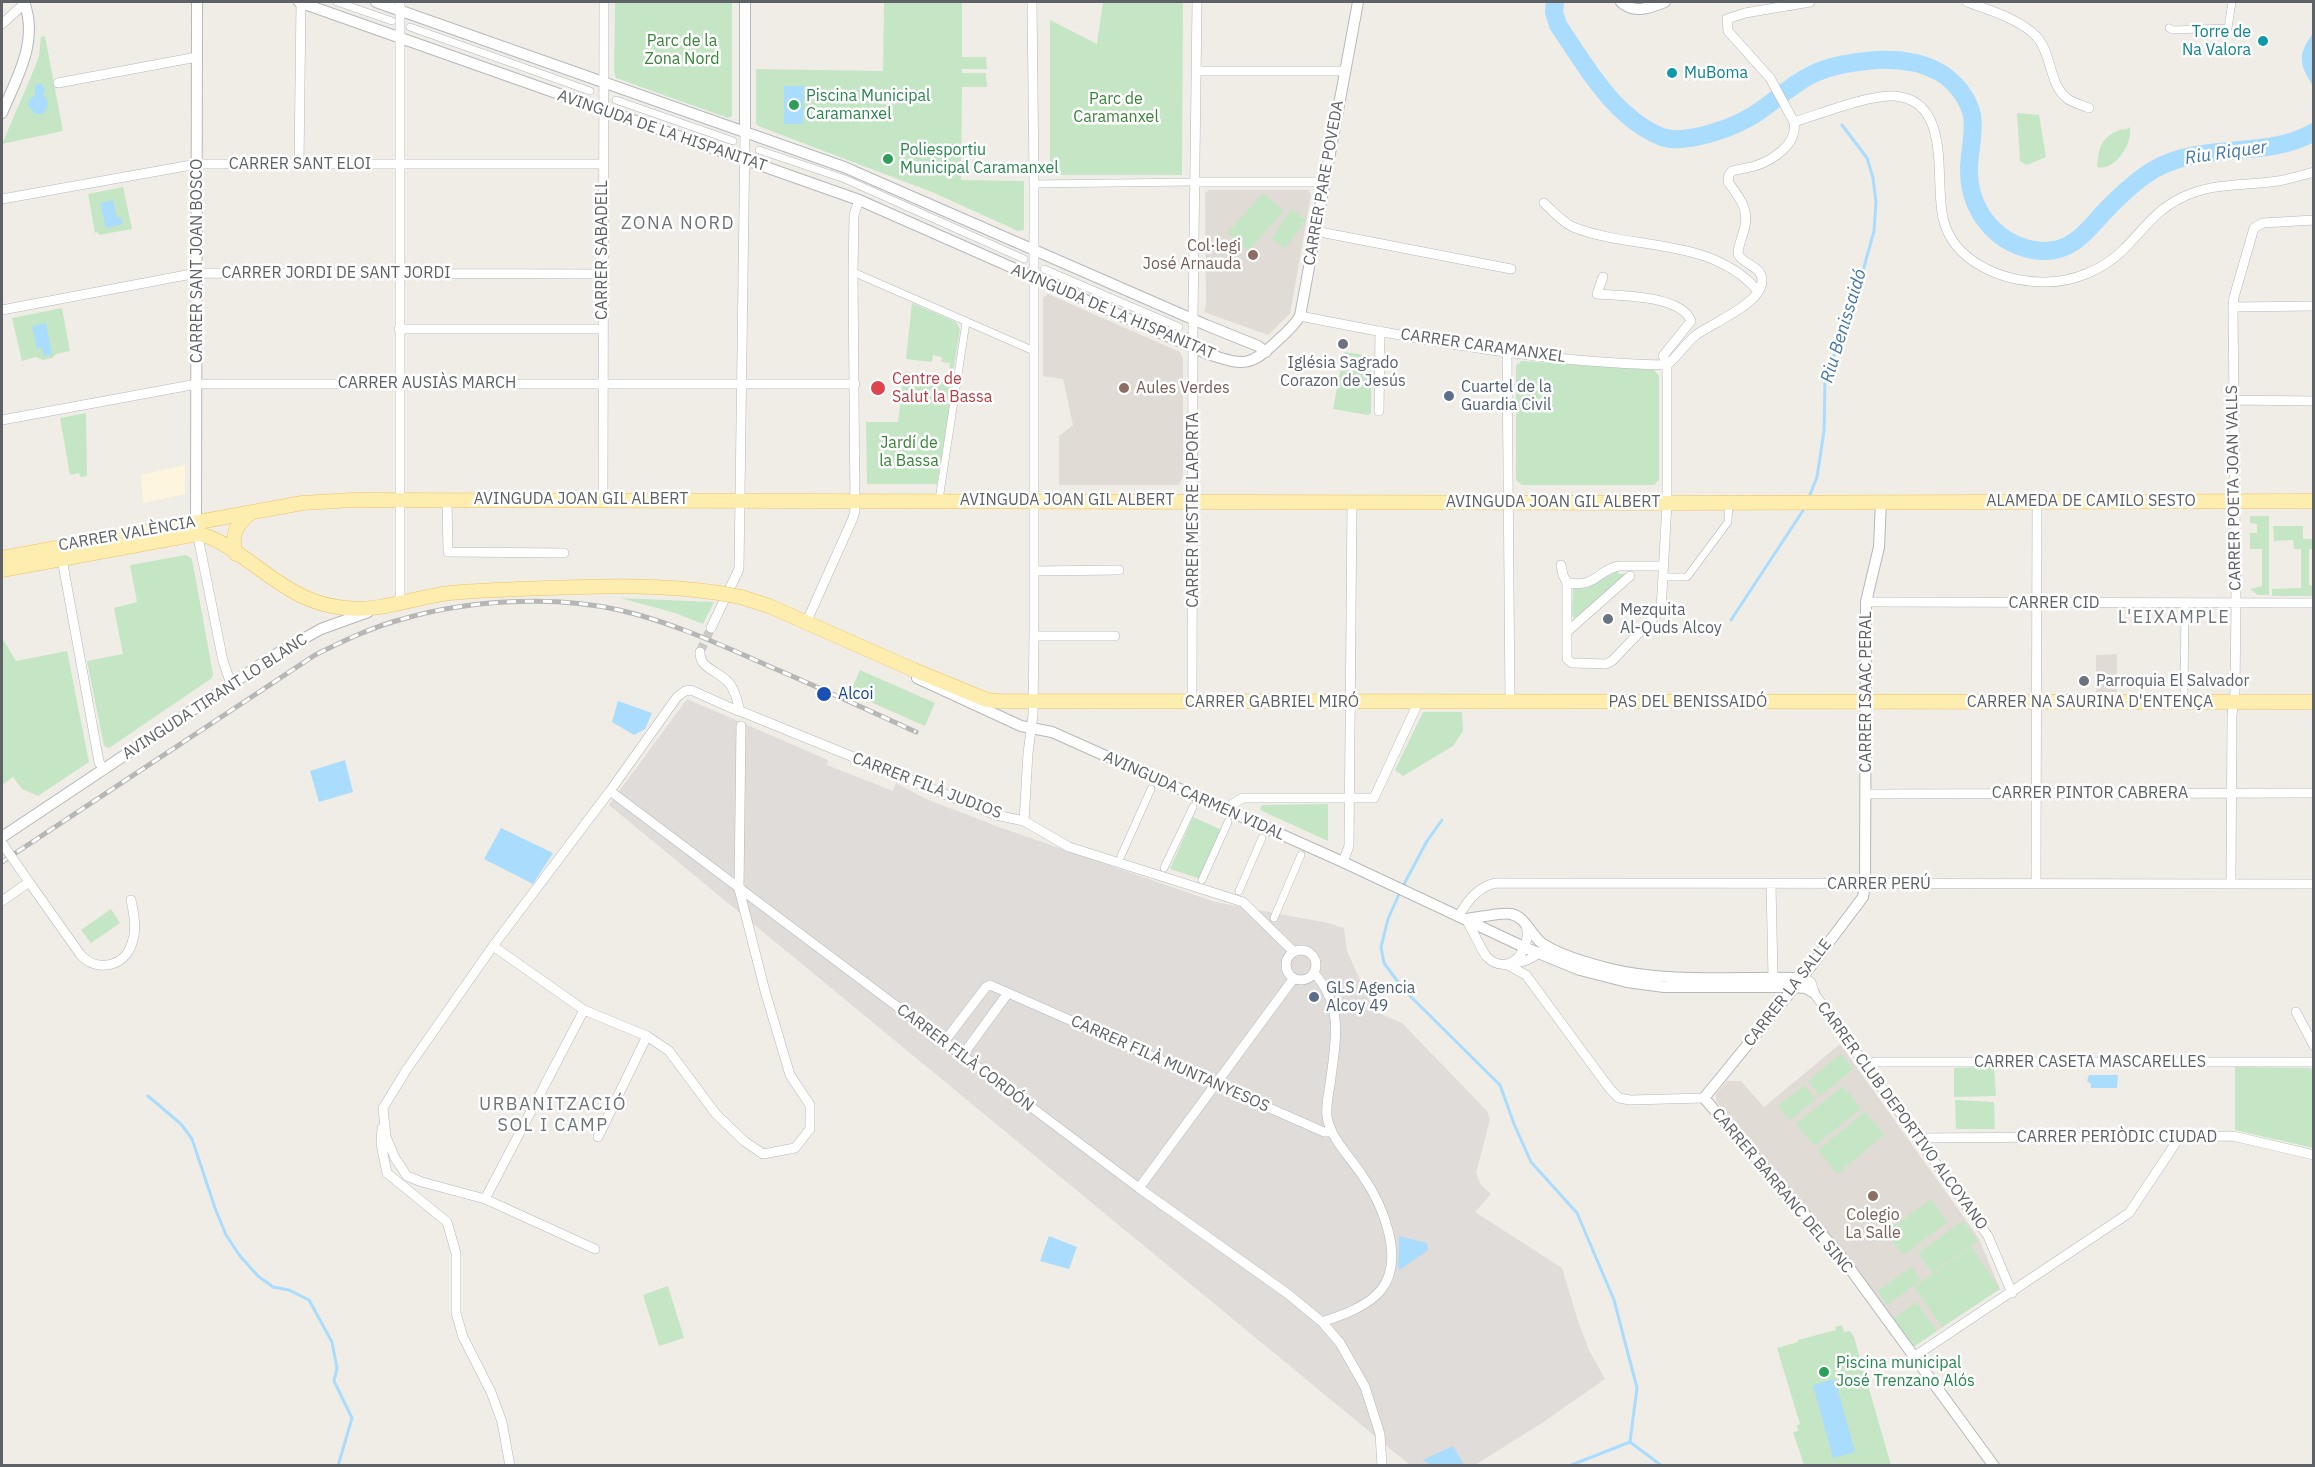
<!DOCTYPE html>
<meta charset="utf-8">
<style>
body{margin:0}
#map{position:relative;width:2315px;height:1467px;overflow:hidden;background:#f0ede7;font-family:"IBM Plex Sans",sans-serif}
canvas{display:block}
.frame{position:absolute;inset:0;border:3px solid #5e6266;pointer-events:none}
</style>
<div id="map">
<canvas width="2315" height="1467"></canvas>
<div class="frame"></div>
</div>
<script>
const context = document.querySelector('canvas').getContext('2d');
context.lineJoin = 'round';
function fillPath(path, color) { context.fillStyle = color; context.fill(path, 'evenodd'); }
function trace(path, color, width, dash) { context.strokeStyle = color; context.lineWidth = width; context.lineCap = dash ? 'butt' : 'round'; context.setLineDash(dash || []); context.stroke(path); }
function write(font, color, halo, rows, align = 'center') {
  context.font = font + ' "IBM Plex Sans",sans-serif'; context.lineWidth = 5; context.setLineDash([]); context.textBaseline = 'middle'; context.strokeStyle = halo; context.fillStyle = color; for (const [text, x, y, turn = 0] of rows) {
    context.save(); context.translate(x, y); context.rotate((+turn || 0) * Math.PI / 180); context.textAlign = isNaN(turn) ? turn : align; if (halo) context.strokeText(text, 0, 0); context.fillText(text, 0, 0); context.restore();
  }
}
fillPath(new Path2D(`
 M185,465V494L143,503L141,475Z`), '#fdf5de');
fillPath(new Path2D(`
 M687,699L828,760L827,765L893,791L896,783L926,799L999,827L1215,902L1328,923L1344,928L1347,951L1374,1011L1402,1023L1487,1111L1490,1119L1476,1173L1481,1185L1491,1194L1475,1212L1562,1268L1578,1321L1589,1350L1605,1379L1542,1423L1475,1465H1410L609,805Z`), '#dfdcd9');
fillPath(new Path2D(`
 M1209,190H1308L1311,195L1290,314L1268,335L1204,312L1206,305L1205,193Z
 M1048,294L1180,352L1183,358V476L1179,485H1059V436L1073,425L1063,379L1043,376V298Z
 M2117,654V692H2096V655Z
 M1840,1044L1978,1237L2000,1289L1913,1347L1833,1238L1716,1101V1094L1727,1081H1741L1764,1107Z`), '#e0dcd5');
fillPath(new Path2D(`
 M615,2H732V116L728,118L616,78L614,72Z
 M884,2H962V57H986L987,69H962V73H986L987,87H962L961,180L1024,181V230L1018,231L932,192L758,126L756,123V69L883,71Z
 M1103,2H1183L1182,175H1050V20L1097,44Z
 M45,36L63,131L2,144L35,67L39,56L41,37Z
 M2017,113L2039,115L2046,157L2027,165L2020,161Z
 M2130,127C2133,143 2115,172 2097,167C2099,151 2099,139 2117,131C2122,128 2125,131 2130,127Z
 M123,187L132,229L99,235L98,232L95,233L88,194Z
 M1263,193L1284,211L1248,251L1227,233Z
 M1291,209L1306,220L1285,248L1271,239Z
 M912,303L956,322L960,329L952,379L954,386L937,484H867L866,422H898L904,372L948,377L950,363L941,362L942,357L933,355L932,362L906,359Z
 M62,308L70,351L56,354L52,358L43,360L36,357L22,361L12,318Z
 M1344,352L1371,356V413L1368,415L1333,409Z
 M1522,361L1654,370L1659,376V480L1654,485H1522L1516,480V365Z
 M86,413L87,476L80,477L79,473L70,475L60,418Z
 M2250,516H2269V595H2258L2250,589L2262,586V549H2250V533H2257V524L2250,523Z
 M2273,526H2303V539H2313V549H2309V585L2313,586V594L2311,596H2272V589L2301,588V549H2294L2293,540L2274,541Z
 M186,555L192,559L213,674L212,678L109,748L104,746L87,661L123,654L114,608L137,602L130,565Z
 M1617,571L1619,574H1627L1574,619L1572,614L1573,589L1587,588Z
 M620,598L714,602L703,624L675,613Z
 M2,638L16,661L67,651L89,762L38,796L22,789L13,777L2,785Z
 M860,670L935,703L925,726L850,693Z
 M1423,712H1462L1463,731L1453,746L1403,776L1395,770Z
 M1328,804V841L1260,810L1262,805Z
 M1193,817L1222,830L1201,879L1170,869Z
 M111,909L120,923L91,943L81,930Z
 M1841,1054L1853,1069L1820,1096L1808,1081Z
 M1994,1067L1996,1096L1954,1097V1068Z
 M2235,1067L2310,1068L2313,1070V1148L2235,1130Z
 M1804,1085L1816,1099L1790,1120L1778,1106Z
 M1843,1086L1861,1109L1814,1146L1796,1124Z
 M1955,1100L1994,1102L1995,1129H1956Z
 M1865,1112L1884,1135L1837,1174L1818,1150Z
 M1931,1199L1947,1223L1903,1255L1886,1232Z
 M1963,1221L1978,1241L1932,1273L1918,1253Z
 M1971,1247L2000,1289L1942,1327L1914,1287Z
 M1911,1267L1921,1280L1887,1305L1877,1291Z
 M668,1286L684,1338L659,1346L643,1295Z
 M1916,1302L1937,1331L1913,1347L1893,1319Z
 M1842,1325L1844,1332L1850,1331L1854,1337L1891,1465H1804L1793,1432L1798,1431L1797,1425L1800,1424L1777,1348L1798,1342V1340L1836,1330L1835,1327Z`), '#c5e6c4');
fillPath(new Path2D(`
 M2313,33V86C2299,63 2297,56 2313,33Z
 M41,83L45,89L43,95L47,100L48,106L43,114H35L28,105L29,100L35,95V85Z
 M784,86H804L803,124H784Z
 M113,200L117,218L121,217L123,224L106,228L100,203Z
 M46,323L52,354L44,356L42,348L37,349L32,326Z
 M618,701L652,713L645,729L634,735L612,722Z
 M345,760L353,792L319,802L310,771Z
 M501,828L553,853L533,884L484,859Z
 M2089,1075H2118L2117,1088H2091V1084L2087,1081Z
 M1049,1236L1077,1247L1069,1269L1040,1261Z
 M1399,1236L1427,1243L1428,1250L1401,1269L1398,1268Z
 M1835,1379L1855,1452L1833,1458L1813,1385Z
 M1453,1446L1464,1465H1431L1423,1460Z`), '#a9dcfd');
trace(new Path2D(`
 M1809,497L1817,477L1824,431L1825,381L1861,278L1874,231L1876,202L1873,178L1867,158L1842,125
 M1731,620L1806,506
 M1403,886L1427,841L1442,820
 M1400,892L1388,919L1381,947L1384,963L1404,990L1500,1085L1514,1124L1531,1162L1577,1213L1614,1300L1637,1388L1630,1442
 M148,1096L181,1124L192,1139L215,1208L226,1235L240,1256L258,1276L273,1287L289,1290L309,1300L332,1342L337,1368L334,1381L352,1418L338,1466
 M1630,1442L1662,1466
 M1569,1466L1630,1442`), '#a9dcfd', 3);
trace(new Path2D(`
 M1555,2L1554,12L1558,25C1585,65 1614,118 1662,137C1673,141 1684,139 1696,137C1715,133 1735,126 1752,116C1772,104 1788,87 1809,76C1830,65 1853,62 1877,60C1897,59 1921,62 1939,72C1955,81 1968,98 1972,115C1975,133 1969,152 1969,170C1969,212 1998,247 2041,251C2076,253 2090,225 2112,204C2125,191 2139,178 2155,169C2204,141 2265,160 2314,132`), '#a9dcfd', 18);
trace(new Path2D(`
 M700,652L711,628`), '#cccac7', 9, [9, 4.5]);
const pedestrian = new Path2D(`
 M337,2L392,21
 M410,27L590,91
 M2169,28L2173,30L2228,28L2232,2
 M616,100L733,141
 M759,150L845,179L1024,259
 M1034,184L1194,182
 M1044,269L1179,327
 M853,272L1034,351
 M939,500L966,322
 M1664,577H1687L1728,522L1729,502
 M2184,701L2185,603
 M1121,856L1151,789
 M1164,868L1193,807
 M1202,880L1228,822
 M1239,891L1262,838
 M1274,918L1301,855`);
const minor = new Path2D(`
 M1967,2C1989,10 2020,19 2037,37C2052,54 2049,86 2068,99C2073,103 2082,105 2089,108
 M2,24L25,3
 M1196,71H1345
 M58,83L197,57
 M1794,122C1821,114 1867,95 1894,96C1953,100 1934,181 1943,218C1953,262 2002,281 2042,282C2072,283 2103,270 2124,249C2143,230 2156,210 2181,198C2212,182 2245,186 2278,181C2290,179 2302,175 2314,172
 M299,164L301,2
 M1194,182H1324
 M2,199L197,164H602
 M1544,203C1553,211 1562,222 1573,227C1633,251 1710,236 1758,291
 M1315,231L1511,269
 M2233,307L2314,306
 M2,310L197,273L602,274
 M1300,316C1421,340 1544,363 1667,365
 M399,329H602
 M1507,353L1510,702
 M1667,365C1678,356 1685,344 1696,335C1712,323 1763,303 1762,280C1762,266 1743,265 1738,254C1738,246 1742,238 1744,230C1750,210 1740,198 1728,182L1729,175L1732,171C1739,169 1747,168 1755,166C1773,160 1798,144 1794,122L1770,78L1728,31L1727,19L1745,13L1810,2
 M2233,400L2314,401
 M1379,411L1380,331
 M2,420L197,384H855
 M447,498L448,552L564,553
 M603,499L604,2
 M197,532L223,661L231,684
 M62,559L99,762L104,770
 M1561,565L1563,575L1567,583V659L1572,663L1606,664L1612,661L1661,610L1667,503V365L1663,356L1691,321C1681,295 1621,296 1597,294L1603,277
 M1034,571L1119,570
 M1567,583C1597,588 1597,570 1619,566H1664
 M400,602V2
 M1866,602L2314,603
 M806,623L853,518L855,510L853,272L854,215L859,200
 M711,628L739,569L745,132
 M1568,631L1630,576
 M1034,636H1115
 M700,652C699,669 720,671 729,683C736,691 737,701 740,711
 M1192,702L1193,319L1197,2
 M740,711L996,815L1024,821L1069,847L1243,902L1294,952
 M610,791L1139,1188L1288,1294L1322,1322L1340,1343L1365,1387L1380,1434L1382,1466
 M1866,794L2314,793
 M1224,809L1243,798H1374L1418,703
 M1024,821L1028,753L1033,715L1034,636V178L1032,2
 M1343,862L1349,846L1352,502
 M29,882L80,954C96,973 125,967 132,943C137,929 134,914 131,900
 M1771,884L1773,977
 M2036,884L2037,501
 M2231,884L2232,715L2235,692L2236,603L2233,307L2234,297L2254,228L2263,223L2314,220
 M2,901L29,882L20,869
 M1459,916C1467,901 1479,886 1496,883L2314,884
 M1466,919C1471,927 1482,951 1486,956C1508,979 1533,950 1526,925
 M493,946L584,1010L647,1036L669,1051L716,1114L744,1141L763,1154L795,1148L810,1129V1105L790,1075L765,991L739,889L741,726
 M1286 965a15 15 0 1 1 30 0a15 15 0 1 1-30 0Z
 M1512,962C1522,964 1531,959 1539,953
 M1506,964L1526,975L1610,1089L1619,1098L1630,1100L1704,1098
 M1314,973C1345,1007 1335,1043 1330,1085C1328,1095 1326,1106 1327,1117C1331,1139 1350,1157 1362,1175C1382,1203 1406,1259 1381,1290C1367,1307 1342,1315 1322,1322
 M1802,978L1811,982L1814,993L1988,1236L2012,1293
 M2296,1012L2314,1046
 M944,1042L986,987L990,985L1324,1132H1332
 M962,1056L1008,993
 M1867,1066L1875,1062H2314
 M382,1128L381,1144L387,1173L447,1222L456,1253V1313L463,1337L491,1392L502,1422L510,1466
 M598,1137L647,1036
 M1918,1138L2233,1136L2314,1155
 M1139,1188L1294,978
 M485,1199L584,1010
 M595,1249L485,1199L422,1182L407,1176L395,1158L386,1137L383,1108L407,1069L493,946L610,791L677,697L685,691L691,690L738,711
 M1915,1356L2129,1213L2179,1138`);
const tertiary = new Path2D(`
 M299,2L859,200L1208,354C1243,365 1249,368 1277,341C1285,334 1294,326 1300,316L1358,2
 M376,2L844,167L1206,325L1258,346L1266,352
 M1621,2C1634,14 1650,8 1665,2
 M1787,2L1789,5
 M2,113C17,77 39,41 24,2
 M745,132V2
 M1881,501L1879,547L1866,602L1865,884L1863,897L1802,978L1704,1098L1840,1255L1994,1466
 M196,521L197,2
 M917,678L1021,726L1052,732L1343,862L1526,948L1580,970L1627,982L1664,987H1795L1806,988L1814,993
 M2,837L278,653L321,629L368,612
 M1466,919C1476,918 1503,912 1511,914C1526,917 1531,936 1543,944C1561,956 1587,963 1607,968C1670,984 1738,976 1802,978`);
const primary = new Path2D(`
 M236,554C230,536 236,524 251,513
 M2,558L302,503L353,500L1667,503L2314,501
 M2,570L197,534C220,535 262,573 283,585C302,598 323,606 346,608C381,612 415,597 450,593C483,590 517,589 550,588C607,586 663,584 719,593
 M741,597L769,606L914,670L987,700L998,701L2314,702`);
trace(pedestrian, '#b4b7bb', 8);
trace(minor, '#b4b7bb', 10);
trace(tertiary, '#b4b7bb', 12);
trace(primary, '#eec061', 15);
trace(pedestrian, '#fff', 7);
trace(minor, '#fff', 9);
trace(tertiary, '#fff', 10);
trace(primary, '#fdedae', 14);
const rail = new Path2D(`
 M2,862L315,655C343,641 372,627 403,619C467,600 554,595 619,610C672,622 721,645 771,667C820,688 868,710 916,732`);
trace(rail, '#b5b6b6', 5);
trace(rail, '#fff', 3, [9]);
const minorBridge = new Path2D(`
 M2,843L20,869`);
const primaryBridge = new Path2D(`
 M719,593L741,597`);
trace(minorBridge, '#b4b7bb', 10, []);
trace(primaryBridge, '#eec061', 15, []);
trace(minorBridge, '#fff', 9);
trace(primaryBridge, '#fdedae', 14);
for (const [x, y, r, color] of [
 [2263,41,6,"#0f9aa8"],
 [1672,73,6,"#0f9aa8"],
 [794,105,6,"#2e9e5b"],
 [888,159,6,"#2e9e5b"],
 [1253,255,6,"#8d6e63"],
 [1343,344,6,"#6b7280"],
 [878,388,8,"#e0444e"],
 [1124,388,6,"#8d6e63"],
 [1449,396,6,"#5c6f8a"],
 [1608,619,6,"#6b7280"],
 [2084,681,6,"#6b7280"],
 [824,694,8,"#1a4fb4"],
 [1314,997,6,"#5c6f8a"],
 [1873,1196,6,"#8d6e63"],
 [1824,1372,6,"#2e9e5b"]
]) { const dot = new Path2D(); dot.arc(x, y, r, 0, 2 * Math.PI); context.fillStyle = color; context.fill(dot); trace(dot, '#fff', 2); }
write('16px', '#0d838f', '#fff', [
 ["Torre de",2251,32],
 ["Na Valora",2251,50],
 ["MuBoma",1684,73,"left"]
], 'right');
write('16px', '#378437', '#fff', [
 ["Parc de la",682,41],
 ["Zona Nord",682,59],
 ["Parc de",1116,99],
 ["Caramanxel",1116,117],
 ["Jardí de",909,443],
 ["la Bassa",909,461]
]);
write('16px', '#27864d', '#fff', [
 ["Piscina Municipal",806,96],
 ["Caramanxel",806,114],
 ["Poliesportiu",900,150],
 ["Municipal Caramanxel",900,168],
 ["Piscina municipal",1836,1363],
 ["José Trenzano Alós",1836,1381]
], 'left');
write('16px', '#5e6266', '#fff', [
 ["AVINGUDA DE LA HISPANITAT",662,131,19],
 ["CARRER SANT ELOI",300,164],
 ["CARRER PARE POVEDA",1324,183,-80],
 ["CARRER SABADELL",602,250,-90],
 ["CARRER SANT JOAN BOSCO",197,261,-90],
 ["CARRER JORDI DE SANT JORDI",336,273],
 ["AVINGUDA DE LA HISPANITAT",1113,312,23],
 ["CARRER CARAMANXEL",1483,346,8],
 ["CARRER AUSIÀS MARCH",427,383],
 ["CARRER POETA JOAN VALLS",2234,488,-91],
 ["AVINGUDA JOAN GIL ALBERT",581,499],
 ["AVINGUDA JOAN GIL ALBERT",1067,500],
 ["ALAMEDA DE CAMILO SESTO",2091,501],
 ["AVINGUDA JOAN GIL ALBERT",1553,502],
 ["CARRER MESTRE LAPORTA",1193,510,-90],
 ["CARRER VALÈNCIA",127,534,-10],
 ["CARRER CID",2054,603],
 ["CARRER ISAAC PERAL",1866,692,-90],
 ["AVINGUDA TIRANT LO BLANC",215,697,-33],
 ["CARRER GABRIEL MIRÓ",1272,702],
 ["PAS DEL BENISSAIDÓ",1688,702],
 ["CARRER NA SAURINA D'ENTENÇA",2090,702],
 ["CARRER FILÀ JUDIOS",927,786,21],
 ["CARRER PINTOR CABRERA",2090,793],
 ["AVINGUDA CARMEN VIDAL",1194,796,24],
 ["CARRER PERÚ",1879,884],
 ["CARRER LA SALLE",1788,993,-52],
 ["CARRER FILÀ CORDÓN",965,1058,37],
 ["CARRER CASETA MASCARELLES",2090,1062],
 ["CARRER FILÀ MUNTANYESOS",1170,1064,24],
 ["CARRER CLUB DEPORTIVO ALCOYANO",1902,1116,54],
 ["CARRER PERIÒDIC CIUDAD",2117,1137],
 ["CARRER BARRANC DEL SINC",1782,1191,50]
]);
write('16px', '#785e54', '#fff', [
 ["Col·legi",1241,246],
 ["José Arnauda",1241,264],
 ["Aules Verdes",1136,388,"left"],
 ["Colegio",1873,1215,"center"],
 ["La Salle",1873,1233,"center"]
], 'right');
write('16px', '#5b616d', '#fff', [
 ["Iglésia Sagrado",1343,363,"center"],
 ["Corazon de Jesús",1343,381,"center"],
 ["Mezquita",1620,610],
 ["Al-Quds Alcoy",1620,628],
 ["Parroquia El Salvador",2096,681]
], 'left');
write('16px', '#be3a42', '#fff', [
 ["Centre de",892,379],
 ["Salut la Bassa",892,397]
], 'left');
write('16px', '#4e5e75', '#fff', [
 ["Cuartel de la",1461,387],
 ["Guardia Civil",1461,405],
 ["GLS Agencia",1326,988],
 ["Alcoy 49",1326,1006]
], 'left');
write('16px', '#164399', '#fff', [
 ["Alcoi",838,694]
], 'left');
write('italic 18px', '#4278a7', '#fff', [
 ["Riu Riquer",2226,153,-8],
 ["Riu Benissaidó",1844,326,-73]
]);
context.letterSpacing = '1.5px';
write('18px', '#6f7478', '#fff', [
 ["ZONA NORD",678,224],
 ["L'EIXAMPLE",2174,618],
 ["URBANITZACIÓ",553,1105],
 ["SOL I CAMP",553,1126]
]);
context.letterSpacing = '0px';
</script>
